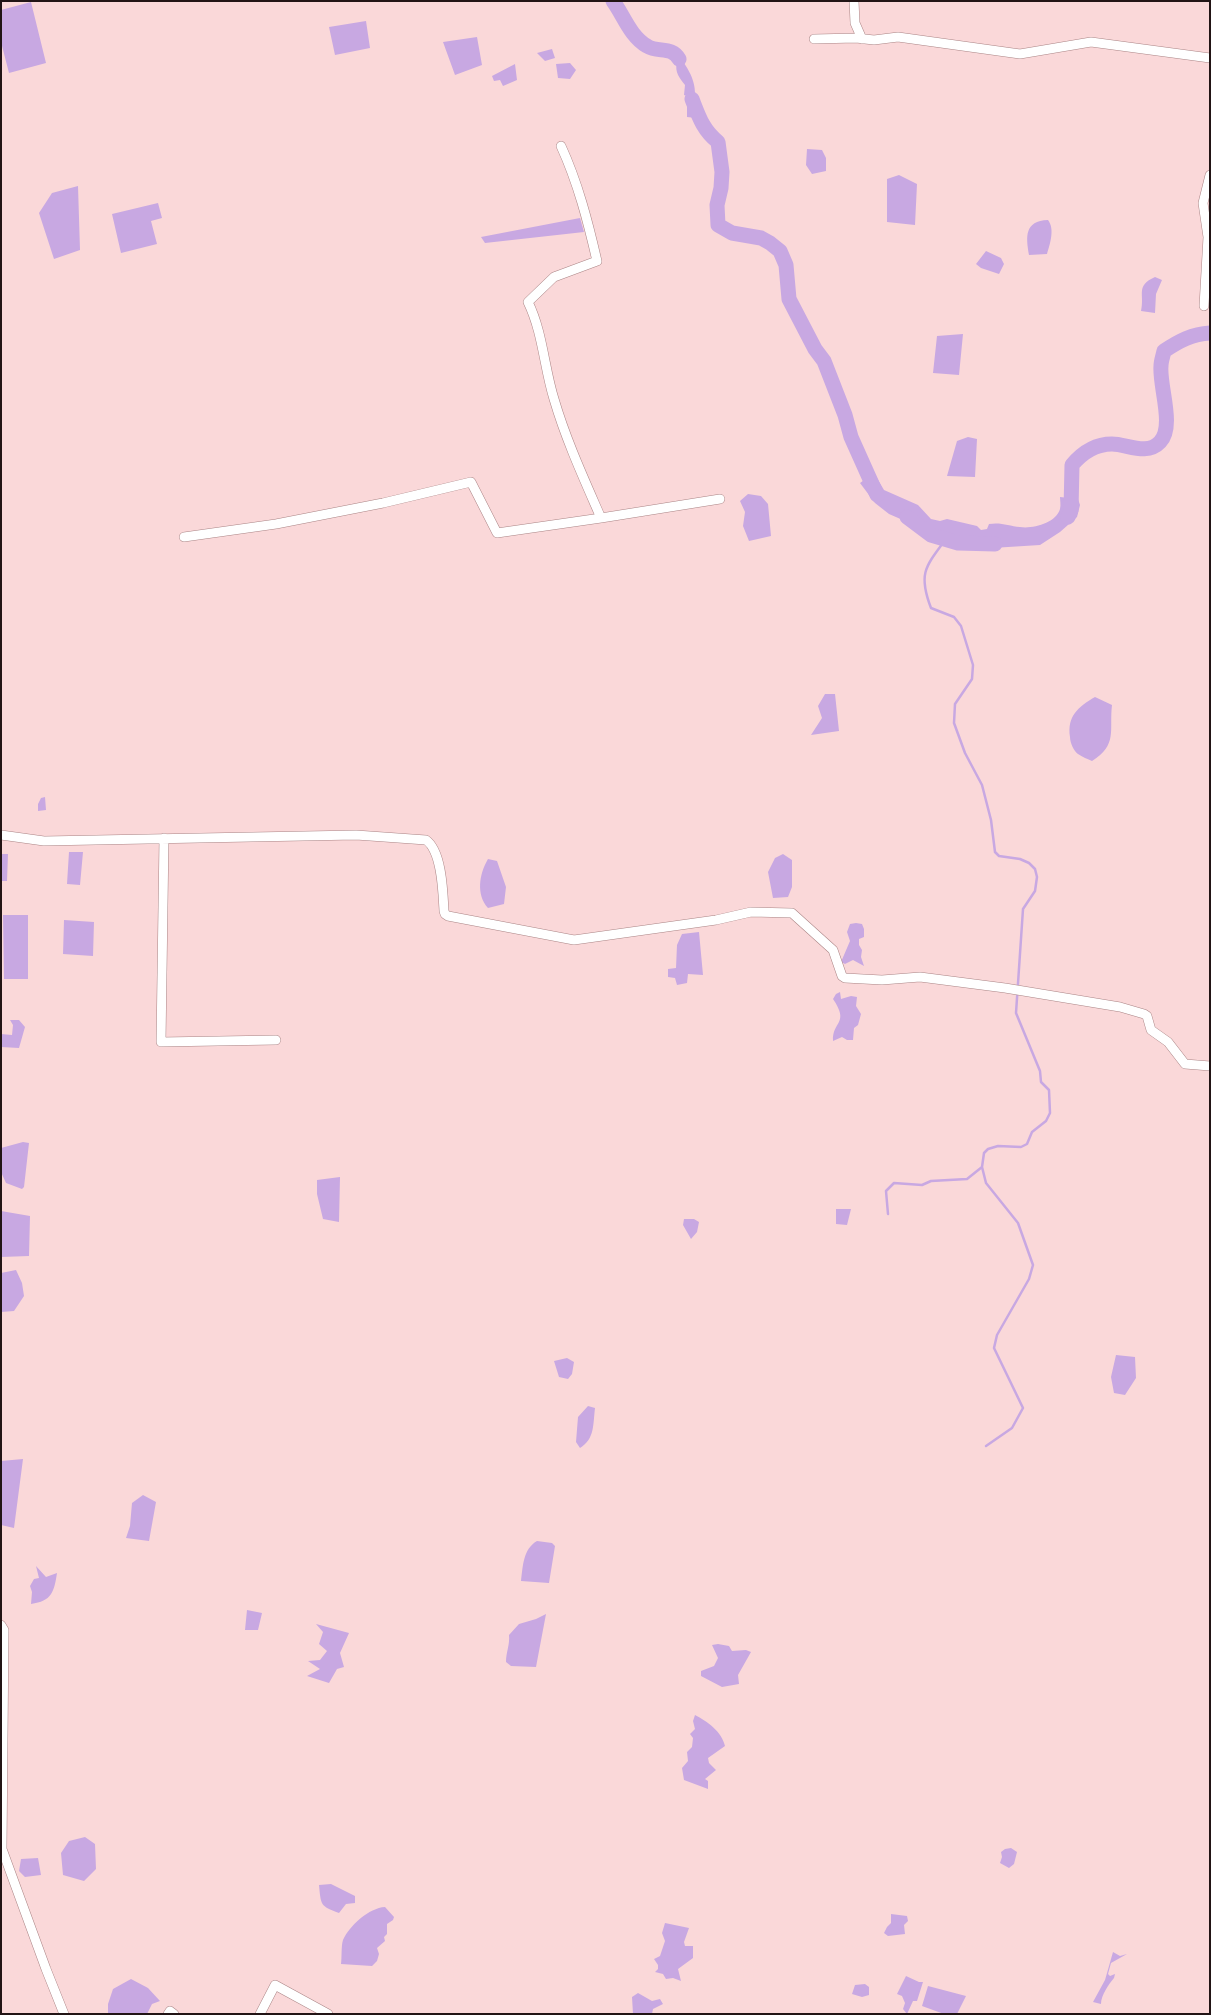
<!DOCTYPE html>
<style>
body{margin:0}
#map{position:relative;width:1211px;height:2015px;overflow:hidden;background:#fad8d9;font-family:"PT Sans Narrow",sans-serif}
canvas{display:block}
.frame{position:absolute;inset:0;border:2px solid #221415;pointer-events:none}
</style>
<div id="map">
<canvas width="1211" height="2015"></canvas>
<div class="frame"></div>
</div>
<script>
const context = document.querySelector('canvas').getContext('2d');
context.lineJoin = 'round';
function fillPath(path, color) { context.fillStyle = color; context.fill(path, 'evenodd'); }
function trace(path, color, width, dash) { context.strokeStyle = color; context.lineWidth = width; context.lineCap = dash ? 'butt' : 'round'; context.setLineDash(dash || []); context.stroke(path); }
fillPath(new Path2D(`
 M608,1H617C627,14 636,42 654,46C659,47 665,46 670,46C682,59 696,76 695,95L700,102L705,119L687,117V96L684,95L685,85C677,75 674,70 678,57L666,50L643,47L618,19Z
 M31,2L46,63L9,73L1,42V10Z
 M366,21L370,48L335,55L329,27Z
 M477,37L482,65L455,75L443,42Z
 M552,49L555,58L545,61L537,53Z
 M570,63L576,70L570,79L558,78L556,64Z
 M515,64L517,80L503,86L500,80L494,81L492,76Z
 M807,149L822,150L826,158V171L812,174L806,165Z
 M899,175L917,184L915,225L887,222V179Z
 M78,186L80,250L54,259L39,213L52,193Z
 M158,203L162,218L151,221L157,244L121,253L112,214Z
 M580,218L584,232L485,243L481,237Z
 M1048,220C1055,229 1050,244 1047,254L1029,255C1026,237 1024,221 1048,220Z
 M986,251L1001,258L1004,264L999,274L981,268L976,264Z
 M1155,277L1162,280L1156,294L1155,313L1141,311C1145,294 1135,286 1155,277Z
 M963,334L959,375L933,373L937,336Z
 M968,437L977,439L975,477L947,476L957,441Z
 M874,473L884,490L918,505L931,519L940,521L947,519L977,526L981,530L987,529L989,524C1001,522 1009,526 1020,527C1033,529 1056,523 1060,509C1061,505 1060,500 1060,497L1078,499L1080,505L1077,517L1060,532L1040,545L992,548L980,547L970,541L956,540L935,534L889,514L875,503L860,483Z
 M748,494L761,496L768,504L771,536L749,541L743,526L745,512L740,501Z
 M825,694H835L839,731L811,735L822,718L818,706Z
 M1095,697L1112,705C1109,730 1118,745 1092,761C1088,759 1082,757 1078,754C1074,751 1070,743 1070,737C1067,716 1078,707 1095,697Z
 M45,797L46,810L38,811V804L41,798Z
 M69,852H83L80,885L67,884Z
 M1,854H8L7,881H1Z
 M783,854L792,860V887L788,897L773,898L768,872L775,858Z
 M488,859L497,861L506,887L504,904L488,908C476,895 479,874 488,859Z
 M3,915H28V979H4Z
 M64,920L94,922L93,956L63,954Z
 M856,923L862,924L864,929V937L859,939V945L862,950L861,957L864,966L853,960L845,964L841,962L850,941L847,932L850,924Z
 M699,932L703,975L688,974L687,983L677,985L675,978L668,977V969L676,968L677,945L682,934Z
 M840,992L841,999L851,996L857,997L856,1006L861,1014L858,1025L854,1028L853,1040H847L842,1037L833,1041C832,1021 850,1024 833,999L836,994Z
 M10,1020H19L25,1027L19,1048L1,1047V1034L12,1035L13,1025Z
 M23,1142L29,1143L24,1187L22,1189L6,1183L1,1172V1148Z
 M340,1177L339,1222L323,1219L317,1194V1180Z
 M836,1209H851L847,1225L836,1224Z
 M1,1211L30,1216L29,1256L1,1257Z
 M684,1219H694L699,1222L697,1232L691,1239L683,1225Z
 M16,1270L22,1283L24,1296L14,1311L1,1312V1273Z
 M1116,1355L1135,1357L1136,1378L1125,1395L1114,1393L1111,1377Z
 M567,1358L574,1362L572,1374L568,1379L559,1377L554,1361Z
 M588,1406L595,1408C593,1424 595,1439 580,1448L576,1442L578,1417Z
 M23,1459L14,1528L1,1525V1461Z
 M143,1495L156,1502L149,1541L126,1538L130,1526L132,1503Z
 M537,1541L552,1543L555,1546L549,1583L521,1581C523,1566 523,1549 537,1541Z
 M36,1566L46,1577L57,1573C54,1592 52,1601 31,1604L32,1592L30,1586L34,1579L39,1578Z
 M247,1610L262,1613L258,1630H245Z
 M546,1614L536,1667L511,1666L506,1662C506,1652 510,1645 509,1635L519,1624L536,1619Z
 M316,1624L349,1633L340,1653L344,1667L337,1669L329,1683L307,1676L320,1669L308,1661L320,1660L327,1651L319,1644L323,1632Z
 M718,1644L729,1646L732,1651L746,1650L751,1652L738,1675L739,1684L722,1687L701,1676V1671L714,1666L718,1658L712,1645Z
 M695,1715C707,1721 722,1732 725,1746L708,1758L709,1763L716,1770L705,1779L708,1781V1789L684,1780L682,1768L688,1761L687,1752L692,1747L693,1738L690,1734L695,1729L693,1721Z
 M85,1837L95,1844L96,1869L84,1881L63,1875L61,1853L69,1841Z
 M1011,1848L1017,1852L1014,1864L1009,1868L1000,1863L1002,1857L1001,1852L1005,1849Z
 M38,1858L41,1875L25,1877L19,1871L21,1859Z
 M331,1884L355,1896V1903L346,1904L339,1913C320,1906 321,1905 319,1885Z
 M385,1907L394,1917L393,1920L387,1924V1934L384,1937L385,1941L377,1948L379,1954L377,1961L372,1966L341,1964C342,1957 341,1946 343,1940C350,1925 369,1908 385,1907Z
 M891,1914L907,1916L908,1921L904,1925L905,1934L888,1936L884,1933L887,1927L891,1923Z
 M665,1923L689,1928L684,1942L685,1946H693V1958L678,1969L681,1981L673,1978L666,1979L663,1974L655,1972L658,1969V1965L654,1959L660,1956L665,1941L662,1933Z
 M1113,1952L1120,1956L1127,1954L1111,1963L1108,1974L1110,1976L1115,1974L1114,1978C1109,1984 1101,1995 1101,2004L1093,2002L1105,1980Z
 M906,1976L919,1982H923L917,2001H913L907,2014L903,2009L905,2003L902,1996L897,1994Z
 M131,1979L148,1988L160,2001L152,2004L147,2014H108V2004L113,1989Z
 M865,1984L869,1987V1995L862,1997L852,1994L855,1985Z
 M928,1986L966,1996L957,2014H944L922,2006Z
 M638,1993L652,2001L660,1999L663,2004L653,2009L652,2014H633L632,1997Z`), '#c8a8e2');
trace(new Path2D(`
 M946,539C925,567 918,574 931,608L954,617L961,626L973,665L972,679L955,704L954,723L965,753L982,785L991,820L995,852L999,856L1020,859L1029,863L1035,869L1037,877L1035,891L1023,909L1016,1013L1040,1071L1041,1082L1049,1090L1050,1113L1046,1121L1032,1132L1027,1144L1021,1147L998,1146L988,1149L984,1153L982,1167L986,1183L1018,1223L1033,1265L1029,1279L997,1335L994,1348L1023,1408L1012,1428L986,1446
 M888,1214L886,1191L894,1183L922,1185L931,1181L967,1179L982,1167`), '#c8a8e2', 2.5);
trace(new Path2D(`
 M613,1C624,16 630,36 647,46C658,53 672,46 679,59
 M692,99C699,117 703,130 718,142L722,172L721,188L717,205L718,225L732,233L761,238L770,243L780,251L786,265L789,299L815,349L824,361L845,415L851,437L877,495
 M907,517L931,535L958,543L995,544
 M1068,517L1071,510L1072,465C1082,453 1095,444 1112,444C1127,444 1147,456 1160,442C1175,426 1159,386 1161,366C1161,361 1163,356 1164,351C1179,341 1192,334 1210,333`), '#c8a8e2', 15);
const minor = new Path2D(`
 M854,1L855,23L862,39
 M814,39L856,38L874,40L898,37L1020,54L1091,42L1210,58
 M1204,306L1208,237L1203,203L1210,175
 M601,518L720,499
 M184,537L276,524L383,503L471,482L497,533L601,518C584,479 566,440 554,399C544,367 543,333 528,302L554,277L597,261C588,222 578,183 561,146
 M1,835L44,841L356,835L426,840C442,851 443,893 444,911L445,914L448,916L574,940L716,920L751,912L792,913L833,950L842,976L845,978L882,980L920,977L1005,988L1120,1007L1144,1014L1147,1016L1151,1030L1168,1042L1185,1064L1210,1066
 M164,838L161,1042L276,1040
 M1,1625L4,1630L2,1849L46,1969L64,2014
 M168,2014L170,2011L174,2014
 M260,2014L275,1985L328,2014`);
trace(minor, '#aa8485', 10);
trace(minor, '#fff', 9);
</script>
